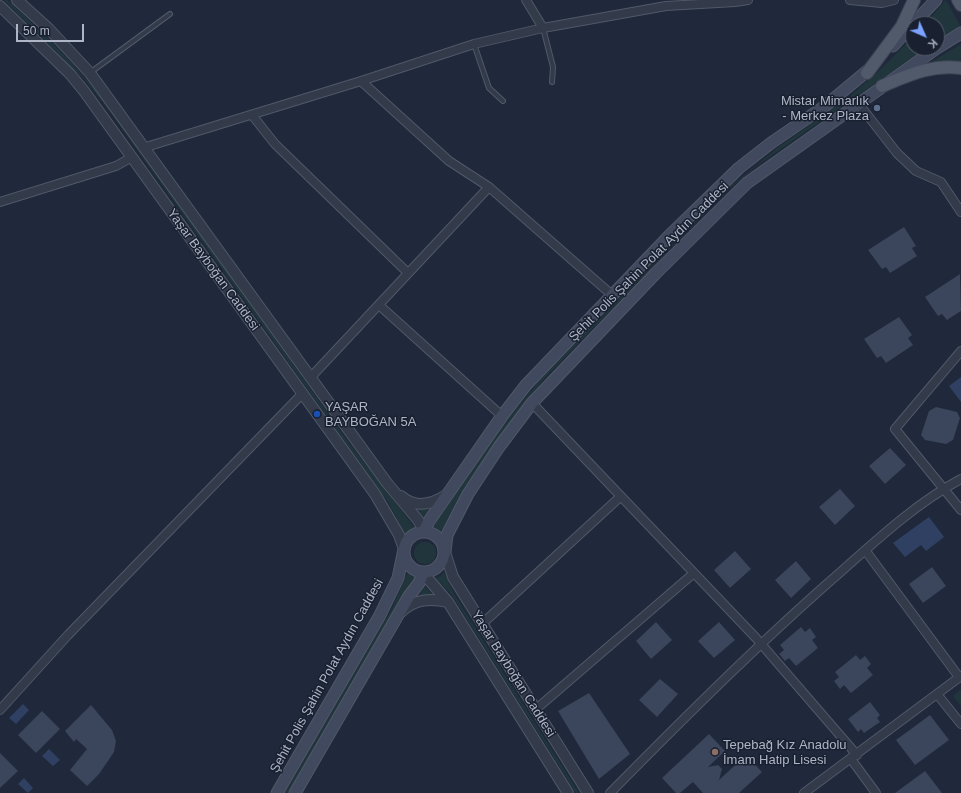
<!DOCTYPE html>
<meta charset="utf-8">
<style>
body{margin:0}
#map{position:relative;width:961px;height:793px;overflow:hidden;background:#1f293b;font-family:Helvetica,sans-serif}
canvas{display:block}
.north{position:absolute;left:905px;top:16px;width:40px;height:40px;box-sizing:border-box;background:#19202f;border:1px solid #555c6c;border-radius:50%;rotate:135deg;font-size:11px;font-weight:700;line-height:16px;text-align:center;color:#aeb5c7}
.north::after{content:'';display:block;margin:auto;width:14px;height:18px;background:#7ba3ff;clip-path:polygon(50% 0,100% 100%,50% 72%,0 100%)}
.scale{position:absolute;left:16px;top:24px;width:68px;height:18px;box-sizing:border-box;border:2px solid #aeb5c7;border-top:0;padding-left:5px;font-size:12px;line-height:14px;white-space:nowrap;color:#aeb5c7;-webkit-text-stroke:3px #19202f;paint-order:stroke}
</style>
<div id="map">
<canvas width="961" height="793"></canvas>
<div class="north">K</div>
<div class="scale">50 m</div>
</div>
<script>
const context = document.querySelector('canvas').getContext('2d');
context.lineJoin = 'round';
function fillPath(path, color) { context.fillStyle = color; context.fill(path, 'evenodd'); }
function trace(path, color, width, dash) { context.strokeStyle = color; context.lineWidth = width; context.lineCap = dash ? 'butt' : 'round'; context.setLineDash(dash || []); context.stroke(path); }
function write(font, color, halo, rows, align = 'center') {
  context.font = font + ' Helvetica,sans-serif'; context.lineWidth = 3; context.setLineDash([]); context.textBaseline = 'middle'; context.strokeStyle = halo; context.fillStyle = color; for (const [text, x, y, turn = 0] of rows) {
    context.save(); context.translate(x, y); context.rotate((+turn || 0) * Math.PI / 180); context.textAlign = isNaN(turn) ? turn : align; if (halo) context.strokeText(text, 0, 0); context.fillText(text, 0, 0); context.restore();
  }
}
fillPath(new Path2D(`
 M4,0H7C44,33 79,69 110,108L346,439L414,527L405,534L388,502L108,109L85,80Z
 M946,0L961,27L937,41V24H925Z
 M913,37V48H926L755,167L728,190L683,235L544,379L523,404L462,491L442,532L433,526L500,429L542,378L727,189L780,146L848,98L881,69Z
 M961,44V64L926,65Z
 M434,503L423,517L412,505Z
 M414 553a11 11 0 1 1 22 0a11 11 0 1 1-22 0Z
 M408,572L415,578L394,609L288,793H285L392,608Z
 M444,572L454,594L579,793H576L574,790L452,595L435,578L441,576Z
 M425,587L435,597L416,599Z
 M961,689V706L953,696Z`), '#21363c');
fillPath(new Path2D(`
 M961,377V402L949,386Z
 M929,517L944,537L926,551L921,545L905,557L893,543Z
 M23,704L29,710L16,724L9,718Z
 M49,749L60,760L53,766L42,756Z
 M24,778L33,788L28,793L18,784Z`), '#2f4062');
fillPath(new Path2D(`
 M904,227L916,246L912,248L917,256L890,273L886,267L882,269L868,250Z
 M960,274L961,311L947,320L942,314L938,316L925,297Z
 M899,317L912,335L908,338L913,345L886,363L881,356L877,358L864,339Z
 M936,407L957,412L960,418L953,440L946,444L925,440L921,435L929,411Z
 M890,448L906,465L885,484L869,466Z
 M840,489L855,506L835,525L819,507Z
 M735,551L751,569L730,588L714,570Z
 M796,561L811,579L791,598L775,580Z
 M932,567L946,586L923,603L909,584Z
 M656,622L672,640L651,659L636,641Z
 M719,622L735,640L714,658L698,641Z
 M801,627L805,632L810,628L816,637L812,640L818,648L796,666L789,658L785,661L779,654L784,650L780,645Z
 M856,655L860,660L865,656L871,664L867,668L873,675L851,693L844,685L840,689L834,681L839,677L835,672Z
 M660,679L678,694L657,717L639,700Z
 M589,693L630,754L599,779L558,711Z
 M870,702L880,715L877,718L880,722L864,733L861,729L858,732L848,719Z
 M91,705L112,730L116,741L114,752L108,761L99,774L87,786L70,770L87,749L76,739L74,742L65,731Z
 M42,711L60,729L36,753L18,735Z
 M930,715L949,740L915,765L896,740Z
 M709,734L725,751L708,767L718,765L722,769L719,780L746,755L762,772L739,793H703L693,782L680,793H676L662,778Z
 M0,753L18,771L0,788Z
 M925,771L942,793H895Z`), '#3b455b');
const service = new Path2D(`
 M543,28L553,67L552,82
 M474,44L489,88L503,101
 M91,72L170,14`);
const minor = new Path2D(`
 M526,0L543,28
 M850,0L882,3L894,0
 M361,81L449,161L489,187L612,295
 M858,103L897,153L916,171L941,182L961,212
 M252,115L275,144L408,273
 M146,147L361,81L474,44L543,28L666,6L735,2L748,0
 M0,202L116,166L132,157
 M379,305L502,416
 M961,351L895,429L961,510
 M311,377L489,187
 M532,403L756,638L857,755
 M865,550L959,677
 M482,624L620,497
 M937,694L961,724
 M0,710L68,635L303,393
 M535,710L694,573
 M851,759L876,793
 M610,793C686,716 762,640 844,569C880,537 918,502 961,479
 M804,793L961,676`);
const tertiary = new Path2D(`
 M17,0L49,29L90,73L387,483L418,520L424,531
 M0,6L70,74L84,91L375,494L399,535L404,549
 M401,496C415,509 433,504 448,494
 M445,552L453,577L588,793
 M423,573L448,602L568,793
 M401,612C415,599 430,598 448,602`);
const secondary = new Path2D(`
 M913,24L936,0
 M893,46L913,24
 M937,48L961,33
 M424,531L429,521L502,416L526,385L669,236L739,168L771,143L825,106L872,67
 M404 552a20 20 0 1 1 40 0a20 20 0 1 1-40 0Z
 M445,552L447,535L468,494L499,447L532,403L656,273L747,183L937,48
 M277,793L379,617L398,578L404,549
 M295,793L409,596L419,583L423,573`);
const primary = new Path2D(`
 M958,0L961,5
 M867,73L902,26L914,0
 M882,86C909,75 932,64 961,68`);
trace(service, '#515868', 6);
trace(minor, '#515868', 10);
trace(tertiary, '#515868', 12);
trace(secondary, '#515868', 13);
trace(primary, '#3c4454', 14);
trace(service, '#333b4b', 4);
trace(minor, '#333b4b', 8);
trace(tertiary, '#333b4b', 10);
trace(secondary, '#41495e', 11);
trace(primary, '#515a6b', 12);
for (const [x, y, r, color] of [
 [877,108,4,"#5c6f8a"],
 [317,414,4,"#1a4fb4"],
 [715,752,4,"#8d6e63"]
]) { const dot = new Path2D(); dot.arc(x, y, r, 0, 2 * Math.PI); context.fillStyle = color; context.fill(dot); trace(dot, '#19202f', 1.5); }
write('13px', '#aeb5c7', '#19202f', [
 ["Mistar Mimarlık",869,101,"right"],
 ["- Merkez Plaza",869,116,"right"],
 ["YAŞAR",325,407],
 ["BAYBOĞAN 5A",325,422],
 ["Tepebağ Kız Anadolu",723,745],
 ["İmam Hatip Lisesi",723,760]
], 'left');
write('13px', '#aeb5c7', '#19202f', [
 ["Şehit Polis Şahin Polat Aydın Caddesi",649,262,-45],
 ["Yaşar Bayboğan Caddesi",213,270,54],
 ["Yaşar Bayboğan Caddesi",513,674,58],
 ["Şehit Polis Şahin Polat Aydın Caddesi",327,676,-61]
]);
</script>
